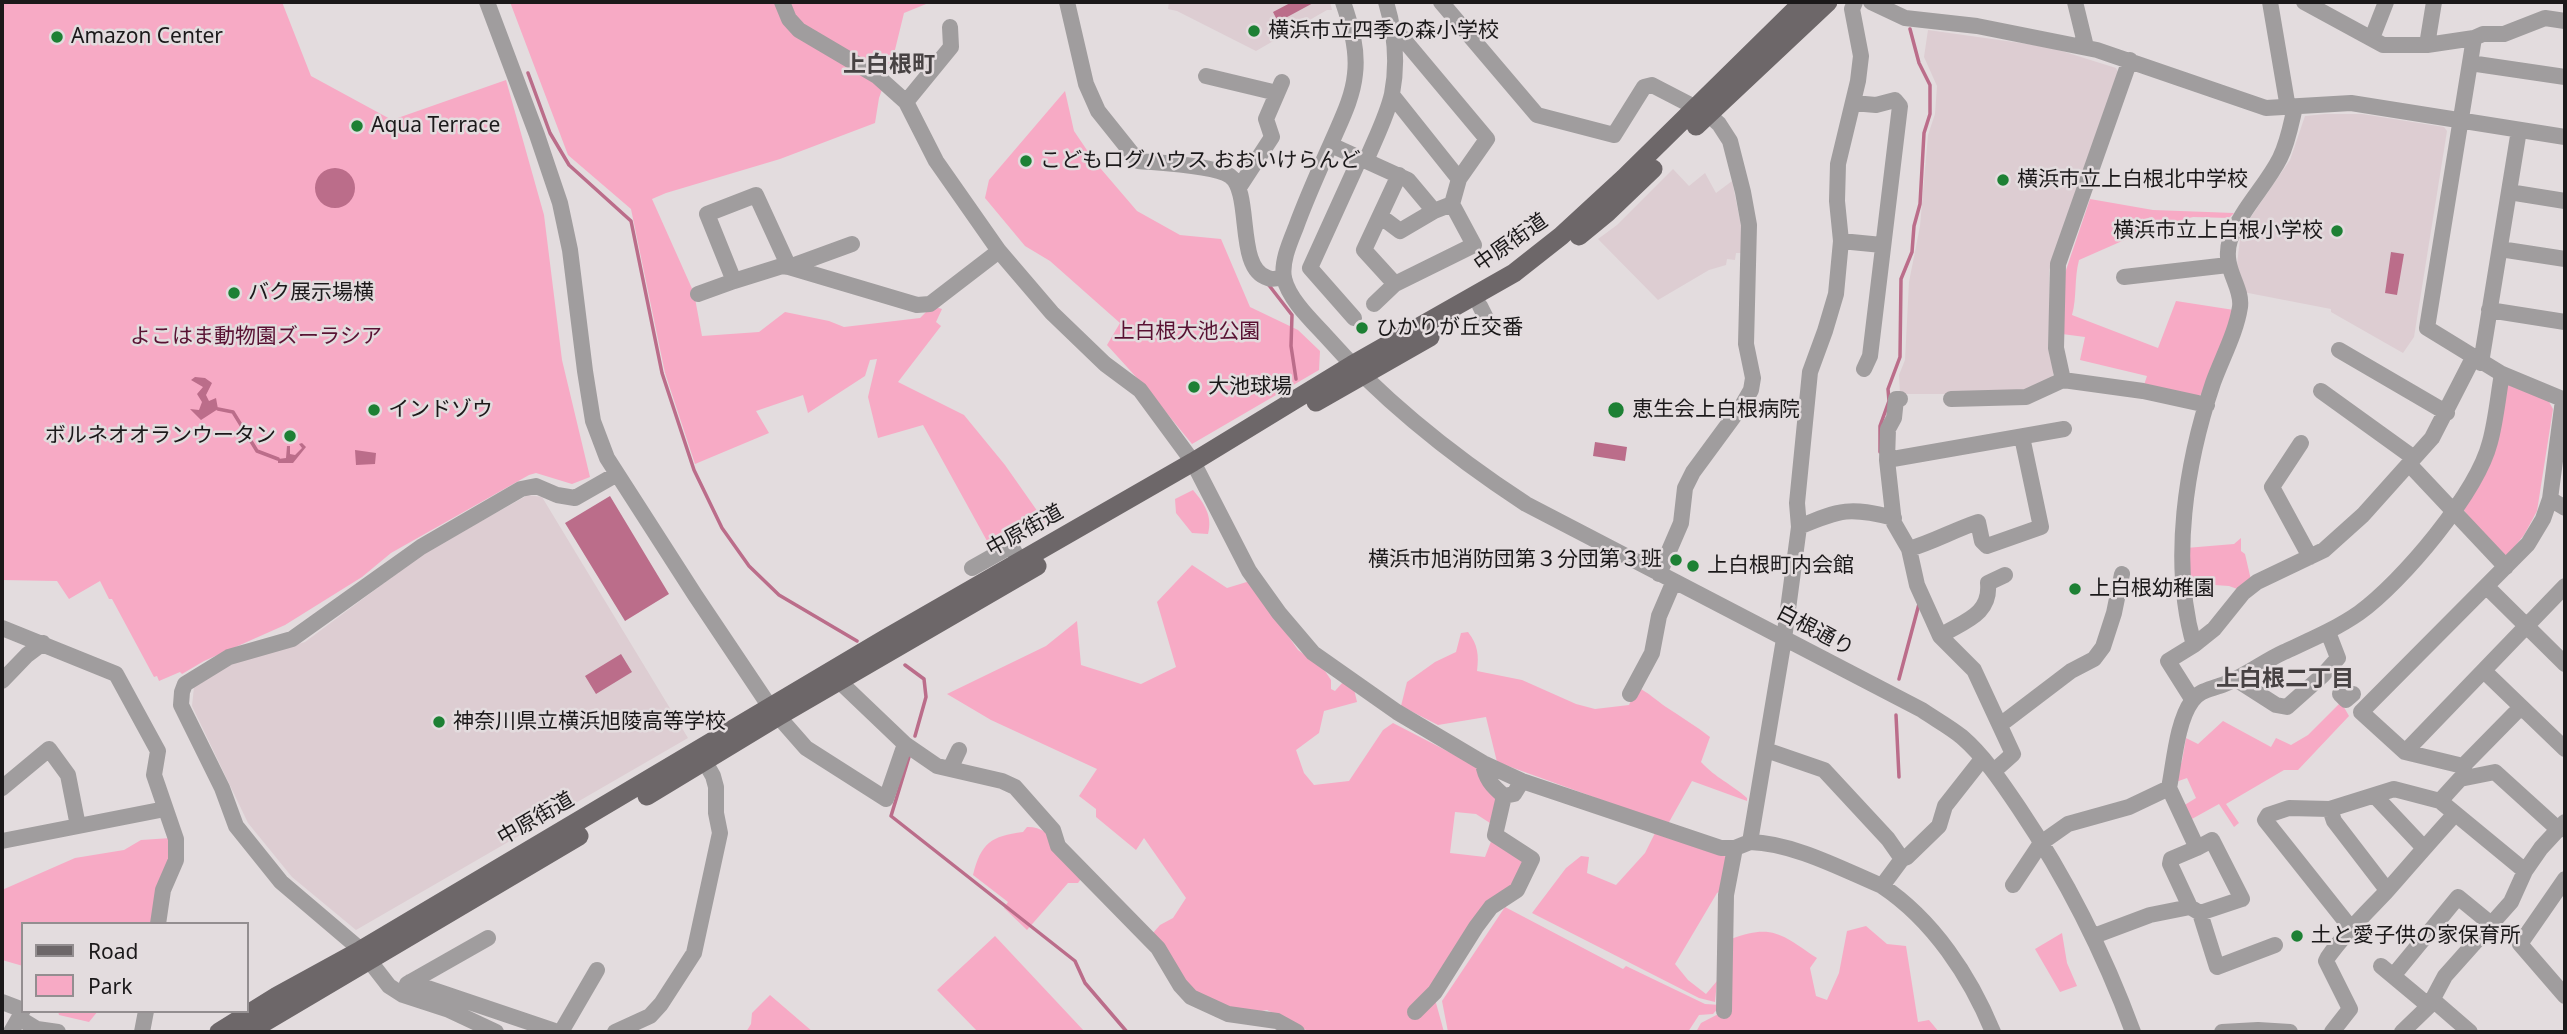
<!DOCTYPE html>
<meta charset="utf-8">
<style>
body{margin:0}
#map{position:relative;width:2567px;height:1034px;overflow:hidden;background:#e3dcde;font-family:"Noto Sans",sans-serif}
canvas{display:block}
.frame{position:absolute;inset:0;border:4px solid #1b191a;pointer-events:none}
.legend{position:absolute;left:21px;top:922px;width:228px;height:91px;box-sizing:border-box;background:#e3dcde;border:2px solid #938e90;margin:0;padding:9px 12px;list-style:none;font-size:21px;color:#1b191a}
.legend li{display:flex;align-items:center;gap:14px;height:35px}
.legend b{width:35px;border:2px solid #938e90}
</style>
<div id="map">
<canvas width="2567" height="1034"></canvas>
<div class="frame"></div>
<ul class="legend">
<li><b style="height:9px;background:#6d6769"></b>Road</li>
<li><b style="height:19px;background:#f7aac5"></b>Park</li>
</ul>
</div>
<script>
const context = document.querySelector('canvas').getContext('2d');
context.lineJoin = 'round';
function fillPath(path, color) { context.fillStyle = color; context.fill(path, 'evenodd'); }
function trace(path, color, width, dash) { context.strokeStyle = color; context.lineWidth = width; context.lineCap = dash ? 'butt' : 'round'; context.setLineDash(dash || []); context.stroke(path); }
function write(font, color, halo, rows, align = 'center') {
  context.font = font + ' "Noto Sans","Noto Sans JP",sans-serif'; context.lineWidth = 5; context.setLineDash([]); context.textBaseline = 'middle'; context.strokeStyle = halo; context.fillStyle = color; for (const [text, x, y, turn = 0] of rows) {
    context.save(); context.translate(x, y); context.rotate((+turn || 0) * Math.PI / 180); context.textAlign = isNaN(turn) ? turn : align; if (halo) context.strokeText(text, 0, 0); context.fillText(text, 0, 0); context.restore();
  }
}
fillPath(new Path2D(`
 M1169,2H1330L1332,10H1327L1256,51L1177,11L1168,9Z
 M1928,30L2049,47L2116,68L2120,76L2049,270L2050,351L2054,372L2051,380L2025,394H1900L1899,375L1905,360L1909,282L1920,226L1928,135L1935,114L1937,86L1924,57Z
 M2325,114H2362L2444,127L2447,131L2414,337L2403,353L2331,312V309L2243,292L2237,265L2240,238L2246,224L2290,160L2305,116Z
 M1673,169L1689,186L1705,173L1716,193L1732,181L1741,225V253H1736L1735,260L1727,259L1726,265L1709,270L1658,300L1598,239L1617,225Z
 M528,495L542,497L688,738L356,930L292,877L248,823L192,706L194,687L233,663L305,642L427,551Z`), '#ddcdd2');
fillPath(new Path2D(`
 M2,2H282L311,76L392,120L506,80L544,215L562,360L590,477L572,484L536,473L529,475L391,553L362,577L285,625L204,661L182,674L180,672L159,681L157,676L154,677L112,599H109L100,581L69,599L57,581L2,580Z
 M510,2H931L904,13L892,62L879,98L875,123L780,159L666,193L652,199L694,293L702,336L759,332L785,312L829,321L844,327L920,318L932,306L942,309L936,322L941,326L898,382L964,415L1005,465L1045,522L992,550L923,425L878,438L868,397L877,359L870,360L865,376L808,413L803,395L756,411L769,433L695,464L665,373L631,209L568,155Z
 M1065,91L1074,131L1095,162L1137,211L1180,235L1221,239L1250,307L1298,330L1320,351L1319,370L1192,444L1147,389L1107,345L1120,323L1050,261L1025,246L985,198L989,180Z
 M2090,199L2153,210L2234,213L2229,218L2193,217L2154,227L2079,260C2074,279 2077,297 2072,315L2158,348L2176,301L2234,310L2205,393L2197,396L2144,385L2147,376L2080,360L2085,337L2062,334L2065,273Z
 M2510,383L2548,400L2553,409L2537,511L2524,535L2504,560L2462,508L2504,388Z
 M1193,490C1204,503 1213,516 1208,534L1192,533L1176,513L1175,499Z
 M2241,538V551L2245,554L2251,580L2240,590L2229,586L2185,583L2186,548L2234,544Z
 M1192,565L1227,588L1250,581L1298,650L1323,668L1331,680V689L1335,691L1343,682L1354,689L1357,702L1324,711L1319,733L1296,750L1304,773L1314,785L1349,781L1383,730L1393,723L1478,767L1499,795L1490,823L1476,814L1455,812L1450,853L1485,857L1492,839L1525,861L1514,886L1433,992L1444,1032H1310L1267,1010L1239,1015L1221,1013L1167,972L1153,933L1160,925L1173,918L1186,898L1144,838L1136,850L1096,817V809L1079,796L1097,769L991,720L947,694L1046,646L1077,621L1081,665L1141,684L1176,667L1157,602Z
 M1468,632C1478,645 1479,655 1477,671L1522,680L1576,704L1595,709L1629,705L1637,687C1649,693 1656,700 1666,707C1681,717 1696,726 1710,737L1701,762C1717,779 1730,783 1747,798V801L1692,781L1668,824L1497,762L1486,717L1438,725L1401,706L1407,682L1435,662L1456,652L1461,633Z
 M2341,702L2349,716L2298,770H2284L2226,804L2239,823L2234,827L2219,804L2190,820L2183,806L2196,798L2187,778L2173,783L2182,761L2186,738L2198,744L2223,721L2271,747L2276,738L2291,745L2308,735Z
 M1027,827C1053,826 1068,857 1083,876L1078,883H1068L1027,930L1004,908L1008,902L973,875C981,843 991,836 1023,832Z
 M1655,833L1730,858L1724,889L1717,893L1675,964L1688,980L1706,994L1717,981L1715,1002L1699,998L1532,913L1566,868L1581,856L1589,857L1587,873L1616,885L1645,853Z
 M171,838V862L152,924H23V966L2,960V890L75,858L124,850L141,840Z
 M1505,907L1623,969L1626,966L1705,1004L1721,1005L1713,1014L1699,1015L1688,1032H1448L1442,1001Z
 M1866,926L1887,944L1906,946L1918,1022L1929,1020L1939,1032H1696L1701,1023L1730,1008L1731,939C1773,923 1782,935 1817,958L1810,968L1816,996L1827,1000L1839,973L1847,931Z
 M2062,933L2067,963L2077,986L2060,992L2035,949Z
 M995,936L1085,1032H978L937,990Z
 M770,995L813,1032H746L751,1024L752,1013Z
 M58,1011H98L89,1022L59,1015Z`), '#f7aac5');
fillPath(new Path2D(`
 M1292,2H1315L1278,22L1273,12Z
 M315 188a20 20 0 1 1 40 0a20 20 0 1 1-40 0Z
 M2391,252L2404,254L2397,295L2385,293Z
 M195,377L205,378L212,383L206,395L209,401L216,398L218,409L201,420L190,409L199,410L202,402L197,394L203,387L191,380Z
 M1595,442L1627,447L1625,461L1593,456Z
 M302,443L306,447L293,463H278V459L286,458L287,446H290V454L295,455L302,448L299,444Z
 M355,450L376,453L375,464L356,465Z
 M610,496L669,594L625,621L565,523Z
 M621,654L632,672L596,694L585,676Z`), '#bb6d8a');
trace(new Path2D(`
 M528,73L550,133L569,165L631,221L662,373L694,470L722,528L749,566L779,595L857,641
 M1268,284L1292,315L1291,346L1296,379
 M218,409L233,412L257,451L278,459
 M1880,452V426L1889,401L1888,389L1900,357L1901,279L1912,252L1914,226L1920,204L1924,133L1930,114V85L1919,63L1910,29
 M905,665L924,679L926,697L915,736
 M1899,679L1919,604
 M1896,715L1899,777
 M909,757L891,816L1075,961L1085,983L1127,1032`), '#bb6d8a', 3.5);
trace(new Path2D(`
 M487,2L537,135L560,203L570,250L585,371L593,421L607,458L695,595L770,707L806,748L886,799L905,744L840,682
 M782,2L789,19L799,30L877,76L906,102L936,161L999,251L1052,313L1105,364L1140,390L1193,462L1249,571L1279,613L1313,653L1397,712L1483,763L1522,781L1721,848H1735L1750,842L1784,639L1799,527L1797,503L1810,372L1825,331L1836,294L1841,241L1837,201L1838,164L1858,81L1861,56L1852,9L1855,2
 M1067,2L1086,84L1098,111L1138,161C1159,163 1214,165 1230,176C1253,192 1235,269 1268,278C1272,280 1279,278 1284,277
 M1343,2C1351,25 1358,50 1355,74C1353,94 1345,112 1337,130C1323,162 1308,194 1296,227C1290,242 1281,262 1284,278C1289,299 1310,319 1324,334C1383,401 1451,455 1526,504L1922,710C1935,719 1950,727 1962,737C1985,757 2002,783 2019,808C2066,878 2104,953 2133,1032
 M1441,2L1537,115L1614,135L1644,87L1652,85L1708,114L1719,124L1730,141L1743,192L1749,225L1746,344L1753,378L1751,390L1743,404L1693,472L1685,488L1681,523L1659,574
 M1871,2L1905,18L1977,26L2097,50L2266,108L2351,103L2565,137
 M2075,2L2086,47
 M2270,2L2288,108
 M2304,2L2383,45H2427L2474,38L2483,34H2504L2545,18L2565,21
 M2372,38L2386,2
 M2474,38L2427,328L2502,374L2565,400
 M2427,45L2434,2
 M2470,63L2565,77
 M1206,76L1277,93
 M1392,95L1459,179
 M906,102L951,47L950,27
 M1853,103L1876,105L1895,100L1900,106L1870,356L1864,369
 M1331,145L1408,180L1434,211
 M1366,161C1375,139 1387,116 1392,94C1398,63 1395,32 1386,2
 M1240,186L1272,137L1266,119L1282,82
 M2509,192L2565,201
 M1380,216L1400,231L1434,211L1452,204L1459,179L1487,139L1394,28
 M1841,241L1882,245
 M852,244L789,267L782,266L734,281L707,214L756,195L789,267L917,305L930,304L999,251
 M2500,249L2565,259
 M2124,277L2228,265
 M1395,284L1364,250L1399,175
 M698,294L734,281
 M1374,304L1395,284L1474,245L1452,204
 M1480,306L1490,326
 M2489,310L2565,322
 M1354,318L1310,268L1360,158
 M2339,350L2447,413
 M2481,363L2519,130
 M2063,380L2056,348L2058,264L2130,60
 M2321,391L2414,458
 M1900,399H1896L1894,418L1888,429L1887,460L1894,523L1909,549L1917,585L1940,636L1974,670L2013,754L1994,771
 M1951,399L2026,397L2063,380L2143,391L2207,405
 M2301,443L2272,487L2310,557
 M1887,460L2064,429
 M2409,464L2506,567
 M2550,499L2565,508
 M1799,527C1841,509 1850,507 1894,518
 M1909,549C1933,542 1954,530 1978,522L1982,541L1987,546L2041,527L2022,437
 M972,568L1011,546L1020,561
 M2486,586L2565,664
 M2,628L116,674L158,751L154,775L176,839V860L163,890L158,924
 M1940,636C1964,621 1991,615 1988,583L2005,575
 M2194,645C2170,562 2186,463 2213,383C2222,358 2236,333 2240,307C2243,286 2221,268 2230,240C2241,209 2266,186 2280,158C2288,142 2291,124 2295,107
 M2484,671L2565,749
 M2237,680L2276,705L2287,707L2323,675L2338,658L2328,632
 M2,681L27,655L43,643
 M1630,694L1652,653L1659,616L1674,581
 M2340,694L2346,700L2353,694
 M2192,699L2168,661L2194,645L2214,629L2243,593L2257,582L2324,550L2363,515L2432,438L2473,358
 M2521,707L2463,766L2405,752L2361,712L2528,544L2543,519L2550,499L2563,400
 M2000,725L2071,671L2094,659L2103,647L2114,613L2122,574
 M905,744L937,766L1002,781L1015,787L1053,830L1058,846L1158,948L1180,985L1191,997L1228,1014L1277,1021L1297,1032
 M2405,752L2565,586
 M1483,763C1485,778 1492,786 1504,796
 M950,769L959,750
 M2,788L49,749L68,775L78,826
 M2169,788L2197,848L2212,840L2242,899L2200,913L2217,967L2275,945
 M2375,796L2424,848
 M2440,801L2460,779L2495,772L2559,830
 M2330,809L2289,808L2268,815L2265,820L2350,927
 M2,841L165,809
 M1750,842C1793,843 1842,869 1882,886L1902,859L1888,839L1824,770L1766,750
 M1902,859L1907,857L1939,826L1945,806L1982,759
 M2565,879L2520,944L2565,996
 M2013,885L2041,843L2068,824L2129,807L2169,788C2174,763 2177,721 2192,701C2199,691 2208,690 2219,686C2242,679 2262,662 2284,652C2310,640 2336,629 2359,613C2402,582 2477,493 2490,442C2496,420 2498,396 2502,374
 M1882,886C1933,920 1970,976 1993,1032
 M2387,890L2334,821L2330,809L2394,789L2440,801L2525,871
 M2190,907L2170,864L2171,859L2197,848
 M2094,936L2150,915L2190,907L2200,913
 M2381,966L2429,1006
 M2393,976L2458,897L2491,924
 M410,982L558,1032
 M407,984L488,938
 M2433,1000L2470,1032
 M2,1002L23,1010
 M1724,1011L1726,895L1735,848
 M1415,1012L1435,992L1476,927L1491,907L1517,890L1532,859L1495,835L1504,796L1514,794L1522,781
 M11,1032L19,1018L37,1029L58,1032
 M142,1032L146,1011
 M496,1032L449,1010L403,995L389,986L361,950L281,882L236,826L222,788L181,705L182,692L185,684L229,657L292,639L421,547L521,489L536,486L557,495L575,498L617,474
 M561,1032L597,970
 M615,1032L650,1016L661,1004L694,953L720,833L716,813V787L713,776L705,762
 M2222,1032L2258,1030L2290,1032
 M2332,1032L2350,1009L2326,961L2328,957C2345,933 2365,914 2386,892C2409,866 2432,839 2455,814
 M2402,1032L2429,1006L2445,976L2511,902L2525,871L2541,848L2565,822`), '#a09d9e', 16);
trace(new Path2D(`
 M1696,126L1828,2
 M1579,236L1607,213L1653,169
 M1316,402L1430,337
 M647,796L779,716L1037,566
 M219,1032L277,996L361,950L885,639L1193,462L1352,365L1514,273L1561,236L1624,178L1803,2
 M248,1032L579,836`), '#6d6769', 19);
for (const [x, y, r, color] of [
 [1254,31,7,"#1d8034"],
 [57,37,7,"#1d8034"],
 [357,126,7,"#1d8034"],
 [1026,161,7,"#1d8034"],
 [2003,180,7,"#1d8034"],
 [2337,231,7,"#1d8034"],
 [234,293,7,"#1d8034"],
 [1362,328,7,"#1d8034"],
 [1194,387,7,"#1d8034"],
 [374,410,7,"#1d8034"],
 [1616,410,9,"#1d8034"],
 [290,436,7,"#1d8034"],
 [1676,560,7,"#1d8034"],
 [1693,566,7,"#1d8034"],
 [2075,589,7,"#1d8034"],
 [439,722,7,"#1d8034"],
 [2297,936,7,"#1d8034"]
]) { const dot = new Path2D(); dot.arc(x, y, r, 0, 2 * Math.PI); context.fillStyle = color; context.fill(dot); trace(dot, '#e3dcde', 2.5); }
write('21px', '#1b191a', '#e3dcde', [
 ["横浜市立四季の森小学校",1268,31],
 ["Amazon Center",71,37],
 ["Aqua Terrace",371,126],
 ["こどもログハウス おおいけらんど",1040,161],
 ["横浜市立上白根北中学校",2017,180],
 ["横浜市立上白根小学校",2323,231,"right"],
 ["バク展示場横",248,293],
 ["ひかりが丘交番",1376,328],
 ["大池球場",1208,387],
 ["インドゾウ",388,410],
 ["恵生会上白根病院",1632,410],
 ["ボルネオオランウータン",276,436,"right"],
 ["横浜市旭消防団第３分団第３班",1662,560,"right"],
 ["上白根町内会館",1707,566],
 ["上白根幼稚園",2089,589],
 ["神奈川県立横浜旭陵高等学校",453,722],
 ["土と愛子供の家保育所",2311,936]
], 'left');
write('21px', '#1b191a', '#e3dcde', [
 ["中原街道",1511,243,-35],
 ["中原街道",1025,531,-29],
 ["白根通り",1815,631,28],
 ["中原街道",536,819,-30]
]);
write('21px', '#591233', '#e3dcde', [
 ["上白根大池公園",1187,332],
 ["よこはま動物園ズーラシア",256,337]
]);
write('bold 23px', '#474243', '#e3dcde', [
 ["上白根町",889,65],
 ["上白根二丁目",2285,679]
]);
</script>
